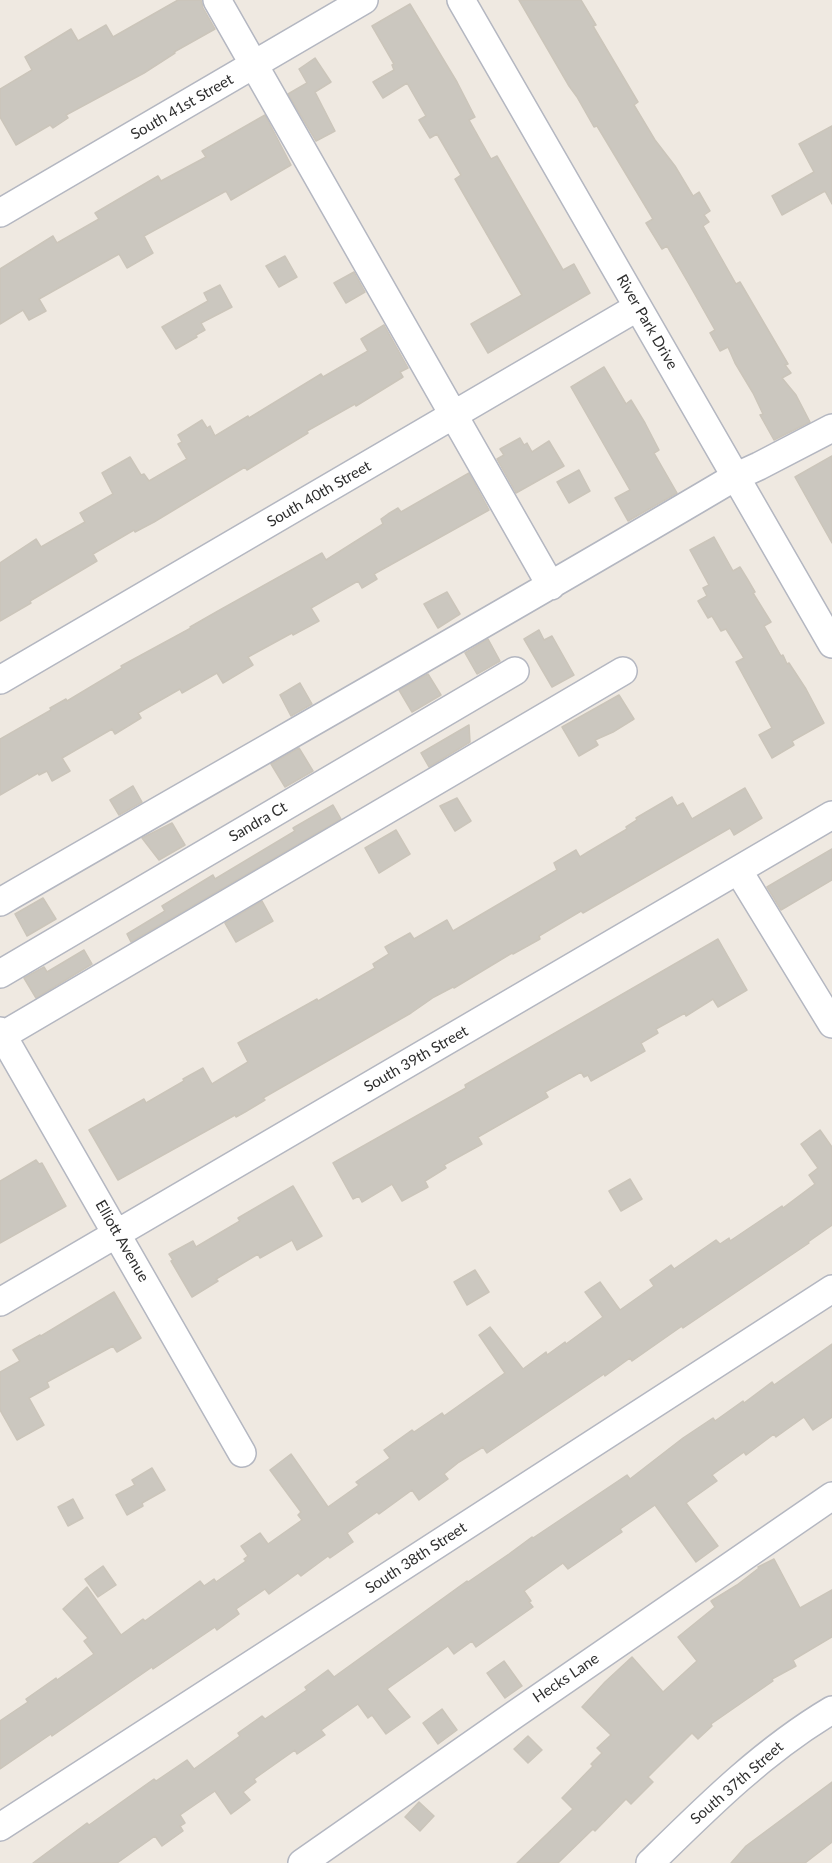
<!DOCTYPE html>
<style>
body{margin:0}
canvas{display:block;background:#efe9e1}
</style>
<canvas width="832" height="1863"></canvas>
<script>
const context = document.querySelector('canvas').getContext('2d');
context.lineJoin = 'round';
function fillPath(path, color) { context.fillStyle = color; context.fill(path, 'evenodd'); }
function trace(path, color, width, dash) { context.strokeStyle = color; context.lineWidth = width; context.lineCap = dash ? 'butt' : 'round'; context.setLineDash(dash || []); context.stroke(path); }
function write(font, color, halo, rows, align = 'center') {
  context.font = font + ' Lato,sans-serif'; context.lineWidth = 4.5; context.setLineDash([]); context.textBaseline = 'middle'; context.strokeStyle = halo; context.fillStyle = color; for (const [text, x, y, turn = 0] of rows) {
    context.save(); context.translate(x, y); context.rotate((+turn || 0) * Math.PI / 180); context.textAlign = isNaN(turn) ? turn : align; if (halo) context.strokeText(text, 0, 0); context.fillText(text, 0, 0); context.restore();
  }
}
const building = new Path2D(`
 M178,0H201L203,8L215,29L174,52L175,53L144,73L66,115L68,118L53,128L50,125L16,145L0,117V89L32,70L25,57L71,29L78,41L106,25L113,37Z
 M519,0H581L596,25L593,26L638,102L634,105L655,140L675,166L693,196L699,192L710,211L704,215L709,222L703,226L736,284L740,282L788,364L785,365L791,373L782,378L796,395L810,422L774,440L760,415L763,414L753,393L735,363L728,347L720,351L710,333L715,330L689,284L667,246L662,249L646,223L653,219L597,126L594,127L577,97L569,86Z
 M410,4L457,82L475,117L469,120L491,159L497,156L563,270L574,264L590,293L488,353L471,324L522,295L455,179L461,175L437,134L430,138L419,120L426,116L407,83L383,98L373,82L394,70L392,65L394,64L372,26Z
 M315,58L331,82L315,92L335,131L316,141L288,94L307,83L299,69Z
 M265,115L291,165L231,200L226,191L144,236L153,253L127,268L119,254L39,299L46,311L29,320L23,310L0,324V269L53,236L57,243L99,219L95,213L158,176L161,181L206,157L202,151Z
 M832,126V204L825,191L782,215L772,196L814,172L799,144Z
 M285,256L297,277L279,287L266,266Z
 M354,272L365,292L346,303L334,283Z
 M220,285L232,307L201,323L205,330L196,335L197,337L176,349L162,327L208,301L204,293Z
 M384,325L408,368L400,372L403,377L356,406L355,404L307,431L308,433L247,470L245,467L154,522L135,532L134,530L93,554L97,561L30,601L31,603L0,621V563L36,539L41,547L85,522L80,513L113,494L102,473L130,457L141,475L144,474L149,481L187,459L178,444L182,442L178,435L202,420L207,428L210,426L215,436L248,416L249,418L321,374L323,377L368,351L361,339Z
 M604,367L626,404L631,400L645,423L659,450L654,453L677,493L628,521L615,498L630,490L571,387Z
 M520,438L524,445L527,443L532,452L549,441L564,466L516,493L497,459L504,455L500,449Z
 M832,456V543L795,477Z
 M579,470L590,491L569,503L557,482Z
 M469,473L489,510L374,574L377,579L362,588L358,581L311,608L319,621L293,635L292,633L248,657L253,665L223,683L217,673L182,693L180,689L138,713L141,718L115,734L112,729L62,758L70,771L52,781L47,771L39,775L38,773L0,795V739L51,710L50,708L66,699L67,701L122,668L121,666L191,628L190,627L218,611L322,553L326,560L383,524L381,519L388,514L398,508L401,512Z
 M714,537L733,571L740,567L748,580L755,592L753,593L771,622L764,626L781,656L783,655L787,664L789,663L806,689L824,723L792,741L794,745L772,758L759,735L772,728L736,662L744,658L726,629L721,631L712,616L708,618L698,601L707,596L703,588L709,585L690,550Z
 M447,592L460,614L438,628L424,604Z
 M539,630L544,640L552,636L574,675L552,687L524,639Z
 M488,639L500,661L477,674L465,653Z
 M428,674L441,695L412,712L399,690Z
 M300,683L312,704L291,716L280,695Z
 M619,695L634,719L613,732L595,740L598,745L579,756L562,727Z
 M469,725L470,742L429,767L421,753Z
 M299,748L313,771L285,787L271,764Z
 M133,786L142,802L119,815L110,800Z
 M745,788L762,818L734,835L730,828L583,913L581,911L539,936L540,939L513,954L512,953L454,988L453,987L434,997L411,1013L263,1098L265,1100L245,1112L236,1117L235,1115L118,1180L89,1130L144,1099L146,1103L184,1081L183,1079L203,1068L212,1084L248,1062L238,1043L317,999L318,1001L375,968L373,964L389,954L385,947L410,933L414,939L447,920L453,931L557,870L554,863L576,850L580,857L588,852L627,829L626,827L637,820L636,818L672,797L677,806L683,803L692,819Z
 M457,798L471,821L455,831L440,806Z
 M333,805L341,819L131,942L127,934L165,911L162,906L213,875L215,879L295,831L293,828Z
 M172,823L185,845L159,860L142,838Z
 M396,830L410,854L379,873L365,848Z
 M832,849V880L781,910L767,887Z
 M43,898L56,919L27,936L15,914Z
 M262,901L273,921L236,942L225,923Z
 M718,939L747,990L718,1007L713,999L686,1016L685,1013L656,1029L658,1033L641,1043L645,1051L591,1081L588,1075L584,1077L581,1072L545,1092L548,1097L478,1137L482,1144L444,1165L446,1168L425,1181L428,1187L402,1201L392,1184L362,1202L359,1196L353,1199L333,1163L466,1088L465,1085L536,1044Z
 M84,950L92,964L36,998L24,978L44,967L47,972Z
 M820,1130L832,1147V1225L808,1242L809,1243L683,1328L682,1326L632,1361L630,1358L605,1376L604,1374L487,1453L483,1447L459,1462L444,1474L448,1479L419,1500L412,1490L379,1514L377,1512L347,1533L353,1542L330,1558L328,1556L301,1576L298,1573L269,1594L265,1589L236,1609L239,1614L217,1630L215,1627L153,1669L152,1667L52,1736L51,1734L0,1769V1721L28,1702L26,1699L56,1678L57,1680L94,1654L84,1641L88,1638L63,1609L87,1587L121,1635L143,1619L145,1621L200,1581L204,1586L214,1579L216,1582L246,1561L244,1559L248,1556L241,1546L260,1533L268,1544L302,1520L298,1515L301,1512L270,1470L291,1454L328,1507L359,1485L356,1482L390,1458L384,1450L412,1430L414,1432L442,1413L444,1416L505,1373L479,1335L490,1327L523,1369L546,1352L547,1355L565,1342L566,1344L603,1317L585,1292L600,1282L620,1310L654,1286L650,1280L671,1265L674,1269L716,1240L720,1244L729,1238L730,1241L782,1206L783,1208L815,1184L809,1175L818,1168L801,1144Z
 M36,1160L39,1164L42,1163L66,1206L0,1243V1181Z
 M630,1179L642,1199L621,1211L609,1191Z
 M293,1186L322,1236L297,1250L292,1240L260,1258L258,1254L216,1279L218,1281L192,1297L171,1261L173,1260L169,1254L193,1241L196,1247L240,1221L238,1218Z
 M475,1270L489,1292L467,1305L454,1282Z
 M114,1292L141,1338L117,1352L113,1346L47,1382L49,1387L29,1398L44,1425L17,1440L0,1410V1372L20,1361L13,1350L40,1335L41,1336Z
 M832,1344V1417L813,1430L804,1417L776,1437L774,1434L746,1455L744,1452L712,1475L717,1481L686,1503L718,1546L696,1562L655,1505L620,1529L622,1532L568,1569L563,1563L524,1591L531,1601L529,1602L533,1607L476,1647L472,1641L454,1654L448,1646L387,1689L410,1717L386,1734L372,1715L368,1718L358,1704L321,1730L325,1735L297,1754L295,1750L254,1779L256,1782L243,1792L250,1800L231,1814L215,1791L180,1815L185,1823L180,1826L183,1831L162,1846L155,1836L117,1863H33L87,1823L89,1825L154,1779L156,1781L187,1760L194,1769L240,1736L238,1733L262,1716L265,1719L307,1690L305,1687L328,1670L334,1677L467,1581L468,1582L509,1554L532,1537L533,1538L627,1475L630,1479L683,1438L713,1418L715,1421L743,1401L744,1403L772,1382L774,1385Z
 M152,1468L165,1490L142,1503L143,1506L127,1515L116,1495L135,1485L132,1480Z
 M73,1499L83,1518L68,1526L58,1507Z
 M774,1559L800,1608L832,1590V1637L793,1660L796,1666L772,1679L773,1681L711,1724L712,1726L698,1739L692,1733L648,1777L653,1782L631,1804L626,1799L595,1831L593,1829L558,1863H517L573,1809L562,1798L593,1766L591,1764L602,1753L597,1748L611,1735L582,1707L605,1682L632,1657L663,1692L697,1661L678,1637L715,1607L711,1601L737,1585L759,1568L758,1567Z
 M103,1566L116,1585L98,1597L85,1579Z
 M504,1661L522,1686L505,1698L487,1673Z
 M442,1709L457,1730L438,1744L423,1723Z
 M528,1736L542,1750L528,1763L514,1749Z
 M832,1782V1842L805,1863H731L746,1846Z
 M419,1802L434,1816L420,1831L405,1817Z`);
fillPath(building, '#cbc7bf');
trace(building, '#cbc5ba', 1.5);
const minor = new Path2D(`
 M217,0L551,586
 M461,0L832,644
 M0,213L364,0
 M0,680L638,307
 M738,870L832,1024
 M0,902C245,760 492,621 735,477L759,466L832,428
 M0,974L515,671
 M0,1031L242,1453
 M0,1037L623,671
 M0,1302L832,815
 M0,1827L832,1289
 M302,1863L514,1715L832,1496
 M650,1863C707,1807 763,1751 832,1710`);
trace(minor, '#b4b7c1', 30);
trace(minor, '#fff', 27);
write('15px', '#2e2e2e', '#fff', [
 ["South 41st Street",182,107,-30],
 ["River Park Drive",647,322,60],
 ["South 40th Street",319,494,-30],
 ["Sandra Ct",258,822,-30],
 ["South 39th Street",416,1059,-30],
 ["Elliott Avenue",122,1241,60],
 ["South 38th Street",416,1558,-33],
 ["Hecks Lane",566,1678,-34],
 ["South 37th Street",737,1783,-41]
]);
</script>
